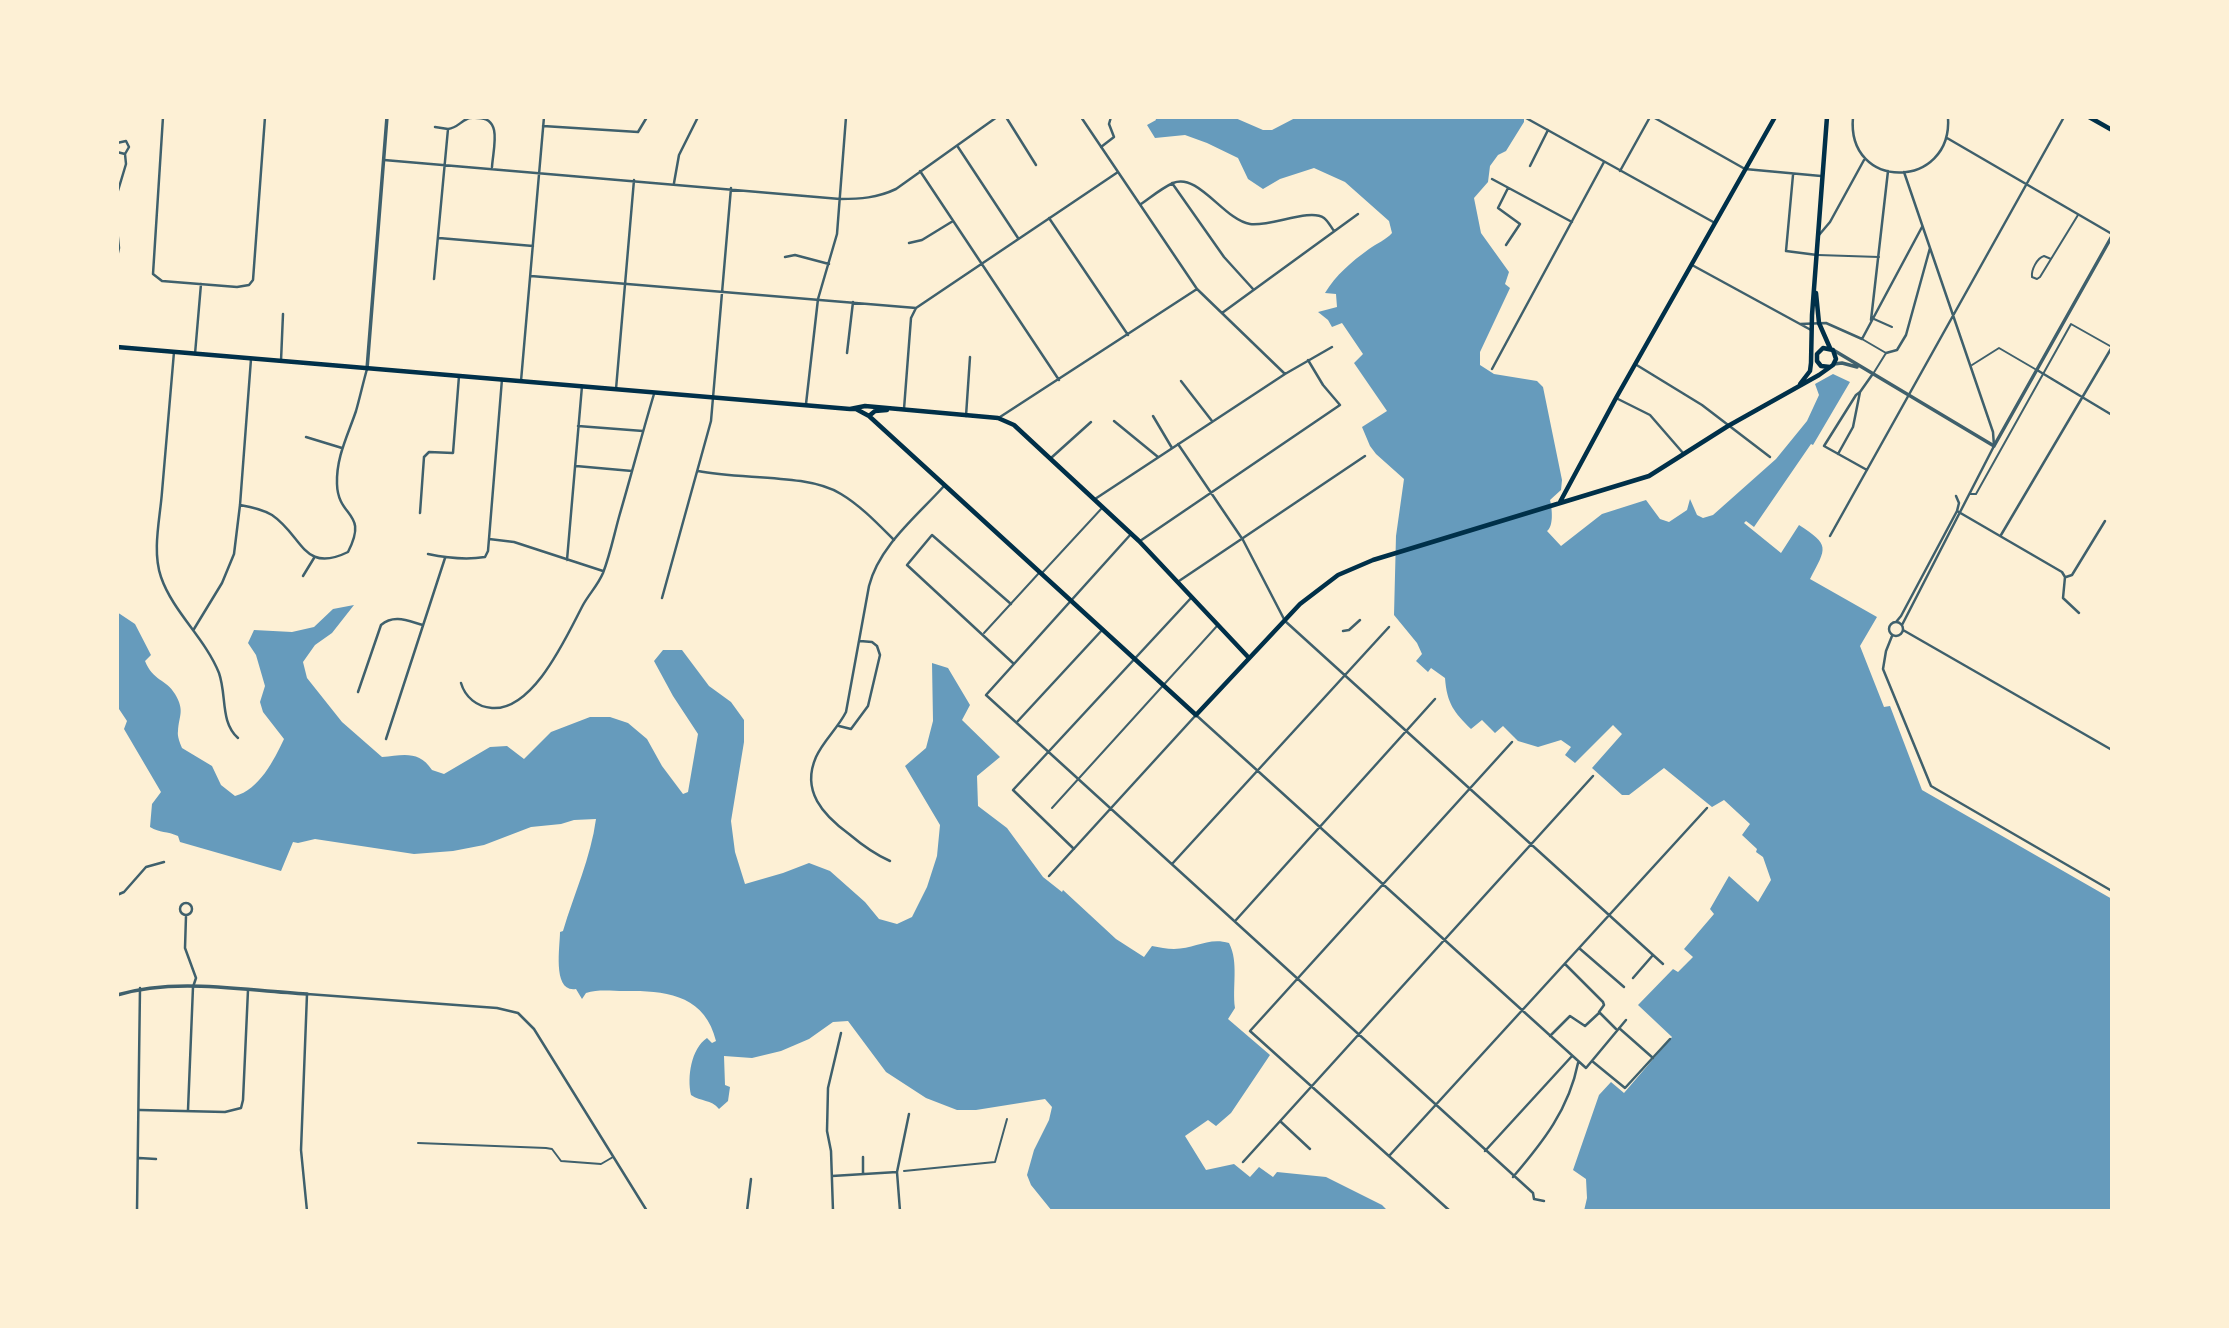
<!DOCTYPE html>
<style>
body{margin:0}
#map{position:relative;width:2229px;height:1328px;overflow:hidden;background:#fdf0d5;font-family:Montserrat,sans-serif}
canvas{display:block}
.frame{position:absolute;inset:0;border:119px solid #fdf0d5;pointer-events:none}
</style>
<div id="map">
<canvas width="2229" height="1328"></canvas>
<div class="frame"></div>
</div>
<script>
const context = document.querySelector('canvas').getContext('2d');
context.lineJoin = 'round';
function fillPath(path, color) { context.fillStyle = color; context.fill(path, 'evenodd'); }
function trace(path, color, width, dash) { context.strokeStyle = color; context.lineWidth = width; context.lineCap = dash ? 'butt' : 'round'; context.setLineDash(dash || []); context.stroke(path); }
fillPath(new Path2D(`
 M1155,117H1233L1263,130H1272L1297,117H1524V122L1506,151L1498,155L1490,166L1488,182L1474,198L1481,233L1509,272L1505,284L1510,288L1480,352V365L1494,374L1537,381L1543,387L1562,480L1561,490L1550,500C1552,508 1554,526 1547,531L1561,546L1602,514L1646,500L1660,519L1669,522L1687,510L1690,499L1697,515L1703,518L1713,515L1776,459L1807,421L1819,395L1815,384L1833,374L1850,382L1813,445L1811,444L1754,527L1746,521L1744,523L1781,553L1799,525C1830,545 1827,547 1810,579L1877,617L1860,646L1884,707L1890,706L1922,790L2112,899V1211H1584L1587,1198L1586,1179L1573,1170L1599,1095L1611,1082L1624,1093L1672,1037L1638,1005L1673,969L1678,972L1693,957L1684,949L1714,914L1710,909L1729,876L1758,902L1771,880L1763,857L1756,852L1757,849L1742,835L1750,824L1724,800L1712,807L1664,768L1629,795H1622L1592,768L1622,734L1613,725L1575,763L1565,755L1571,747L1561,740L1538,747L1518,741L1503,726L1495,733L1482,720L1471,729C1454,712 1447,704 1445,678L1431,668L1428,672L1416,661L1422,654L1417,643L1394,615L1396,536L1404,479L1376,454L1370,446L1362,427L1387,411L1354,363L1363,354L1342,323L1332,327L1328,320L1318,312L1337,307L1336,294L1325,293C1336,275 1351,262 1369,249C1377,243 1386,240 1392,233L1389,221L1345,182L1314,168L1280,179L1263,189L1248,179L1238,158L1207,143L1185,135L1155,138L1147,125L1156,120Z
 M354,605L332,633L315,645L303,662L307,678L342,722L382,757C403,755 419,750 432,770L444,774L490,747L507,746L524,759L551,732L590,717H610L628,723L647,739L662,766L683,794L688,792L698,734L673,696L654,661L663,650H682L709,686L731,702L744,720V742L731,821L735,852L745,884L783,873L809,863L830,871L865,902L879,919L897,924L912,917L927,887L937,856L940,825L905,766L926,748L933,721L932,663L948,668L970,705L962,720L1000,757L977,776L978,806L1007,828L1043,877L1062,892L1063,890L1116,939L1144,957L1152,946C1159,947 1167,949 1174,949C1195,949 1208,937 1229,943C1239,962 1232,987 1235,1008L1228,1019L1270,1055L1231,1113L1216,1126L1208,1120L1185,1136L1206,1170L1234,1164L1250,1177L1259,1167L1273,1177L1277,1172L1326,1177L1382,1205L1388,1211H1052L1031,1185L1027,1175L1034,1150L1049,1120L1052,1107L1045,1099L976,1110H957L926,1098L886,1072L848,1021L833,1022L809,1039L781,1051L752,1058L724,1056L725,1085L730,1087L728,1101L719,1109C711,1099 701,1102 691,1095C687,1077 691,1049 707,1038L712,1043L716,1041C705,994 664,990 624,991C612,991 598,989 586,993L582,999L576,989C552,993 560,947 560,932L563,931C574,894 591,857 596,819L574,820L561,824L531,827L484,845L453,851L414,854L315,839L298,843L293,842L281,871L180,842L178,836C167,831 160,833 150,827L152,804L161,792L124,729L127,721L117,706V612L135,624L151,655L145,661C153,681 166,679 175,694C185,711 179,715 178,731C177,736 180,743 182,748L212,766L221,785L235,796C259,790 274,760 284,739L263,712L260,702L265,686L256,655L248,643L254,630L292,632L314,627L333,609Z`), '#669bbc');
trace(new Path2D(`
 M1818,255L1879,257
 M2051,259L2044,256C2037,258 2031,270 2032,277L2037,279L2040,277L2078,215
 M1874,319L1892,327
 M1972,365L1999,348L2035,369
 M1970,494H1976L2071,324L2110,346
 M1042,573L1102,508
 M984,633L1039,573
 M1052,808L1217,626
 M418,1143L546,1148L552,1149L561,1161L601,1164L613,1157
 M904,1171L995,1162L1007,1119`), '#3f606c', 2);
trace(new Path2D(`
 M1862,339L1886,353L1873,374`), '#3f606c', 2);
trace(new Path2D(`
 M163,117L153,274L162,281L237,287L249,285L253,280L265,117
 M1006,117L1036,165
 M1081,117L1197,289L1285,374
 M1653,117L1745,169L1821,176
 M1853,117C1846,192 1953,190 1948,117
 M1526,118L1715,223
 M543,126L638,132L647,117
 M435,127L448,129
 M1947,138L2112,234
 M117,143L126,141L129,147L125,154L117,152
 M958,147L1018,238
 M1101,147L1114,137L1109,124L1111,117
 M384,160L840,199C860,199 877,198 896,189L997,117
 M1530,166L1548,130
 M920,171L1059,380
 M1620,171L1650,117
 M1793,175L1786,251L1817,255
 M1492,179L1572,222
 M674,183L679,155L698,117
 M1172,183L1224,257L1253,289
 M117,194L126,164L125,154
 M1141,204C1151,197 1162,188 1173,183C1198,172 1224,220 1250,224C1270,227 1310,208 1324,218C1328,221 1331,227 1334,231
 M1049,218L1128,335
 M117,229L119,248L117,257
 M1819,235L1830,222L1864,160
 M439,238L533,246
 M909,243L922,240L953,221
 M1506,245L1520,224L1498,208L1508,188
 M785,257L795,255L829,264
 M1692,265L1811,330
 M531,276L916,308
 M434,279L448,129C457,128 460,122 467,119C470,117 474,118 478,118C503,118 493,149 492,167
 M1222,313L1358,214
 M1871,320L1888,171
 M1800,324L1826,323L1862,339L1922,227
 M174,352C170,399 166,445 162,492C160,519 152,551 161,577C173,612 205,638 219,673C227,696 220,722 238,738
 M847,353L853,302
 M1886,353L1897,350L1906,335L1930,248
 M195,354L201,284
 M281,361L283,314
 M1635,364L1702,405L1770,457
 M1492,369L1604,162
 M2037,370L2112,415
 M521,381L544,117
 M1181,381L1212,421
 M616,389L634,180
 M1860,392L1856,395L1824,446L1867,470
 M1616,398L1650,415L1683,453
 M806,404L818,299L837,234L846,117
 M904,409L911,318L916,308L1118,172
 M966,416L970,357
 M1153,416L1172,448
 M1000,417L1197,289
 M1114,421L1158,457
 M578,426L643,431
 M306,437L342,448
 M1178,444L1243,540L1285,621L1663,964
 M1838,454L1853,427L1860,392L1872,375
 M1051,458L1091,422
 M576,466L632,471
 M698,471C740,480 807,473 841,494C861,506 878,524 894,540
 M1095,499L1285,374L1332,347
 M240,505C252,507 262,509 272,515C303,536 303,574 348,552C369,511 338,519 337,484C336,457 348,435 356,411C360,397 363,383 367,369
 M1957,511L2062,572L2065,577L2063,598L2079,613
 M420,513L424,457L429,452L453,453L459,376
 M1131,534L986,695L1533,1193L1534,1199L1544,1201
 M2001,535L2112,347
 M1830,536L2064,117
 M489,539L514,542L603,571
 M1140,541L1340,405L1323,385L1308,360
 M428,554C447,558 466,560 485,557L488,551L502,379
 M567,560L582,386
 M303,576L314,558
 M2066,577L2072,575L2105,521
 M1179,581L1365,456
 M662,598L711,421L731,188
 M1011,604L932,535L907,565L1014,664
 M1889 629a7 7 0 1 1 14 0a7 7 0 1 1-14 0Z
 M1896,622L1901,616L1957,511L1959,503L1956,496
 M1902,625L1994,446L1993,432L1904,172
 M194,629L222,583L234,554L240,505L251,359
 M1903,630L2112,750
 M1343,631L1349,630L1360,620
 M1892,636L1886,651L1883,669L1931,786L2112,891
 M461,683C465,697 477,707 492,708C534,711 567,635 583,605C589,594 598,585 603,573C610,555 614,535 619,517C631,476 642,434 654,394
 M358,692L381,625C394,614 408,621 423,625
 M1017,722L1103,629
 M839,726L851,729L868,706L880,655L877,646L872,642L860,641
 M386,739L445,558
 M1074,849L1013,790L1191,598
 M890,861C874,854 862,845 849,834C823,815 801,791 816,757C823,741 838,728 846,712L869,586C879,546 917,516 944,486
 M1172,864L1389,627
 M1049,876L1196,715L1586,1068L1626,1020
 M117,895L124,892L146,867L164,862
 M180 909a6 6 0 1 1 12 0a6 6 0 1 1-12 0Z
 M186,916L185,948L196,978L193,987L188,1110
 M1236,920L1435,699
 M1579,948L1624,987
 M1565,964L1603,1002L1604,1005L1599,1012L1617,1030
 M1633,978L1653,955
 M1619,1028L1653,1058
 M1550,1036L1570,1016L1585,1026L1599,1013
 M1592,1061L1625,1088L1670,1039
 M140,1110L225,1112L241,1108L243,1100L248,990
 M1280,1121L1310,1149
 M1485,1151L1572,1056
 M1389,1156L1707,808
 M863,1157V1173
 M139,1158L156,1159
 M1243,1162L1593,776
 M832,1176L897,1172
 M1513,1177C1543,1142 1569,1109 1578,1063
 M137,1211L140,988
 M307,1211L301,1150L307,994L497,1008L518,1013L534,1029L647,1211
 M747,1211L751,1179
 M833,1211L831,1151L827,1131L828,1088L841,1033
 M900,1211L897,1172L909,1114
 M1450,1211L1250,1031L1512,742`), '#3f606c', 2.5);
trace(new Path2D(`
 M1835,351L1994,446L2112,236
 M1834,364L1842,363L1857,367
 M367,369L387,117
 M117,995C178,977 245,991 307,994`), '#3f606c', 3.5);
trace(new Path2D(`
 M2089,117L2112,130
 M1816,293L1819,323L1830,348
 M117,347L850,409L865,406L998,418L1014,425L1139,541L1249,658
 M1800,384L1810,371L1811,363L1812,315L1827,117
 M850,409H856L869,416L1196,715L1300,604L1338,575L1373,560L1649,476L1728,426L1819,375L1833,365L1836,359L1833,350L1823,348L1817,354V361L1821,366L1830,367
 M869,416L875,411L887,410
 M1560,502L1616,398L1775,117`), '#003049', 4.5);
</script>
